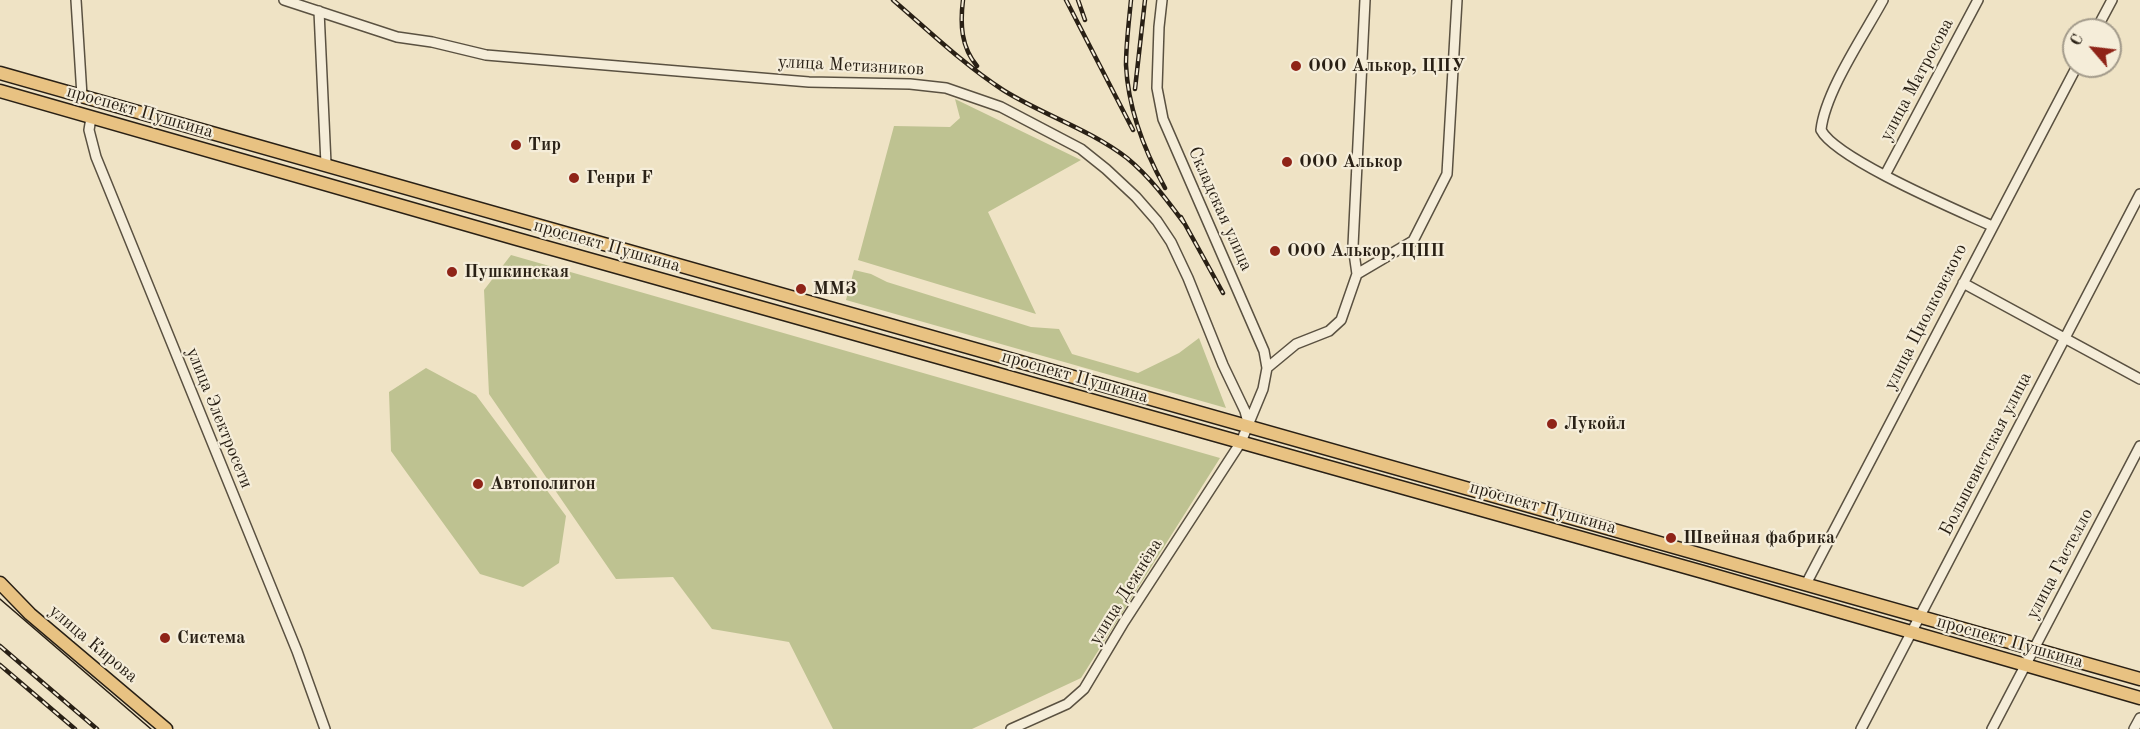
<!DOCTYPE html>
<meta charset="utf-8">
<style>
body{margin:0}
#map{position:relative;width:2140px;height:729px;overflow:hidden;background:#efe3c5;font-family:"Old Standard TT",serif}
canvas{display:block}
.north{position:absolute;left:2062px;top:18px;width:60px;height:60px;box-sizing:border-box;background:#f5edd9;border:2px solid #a39b8b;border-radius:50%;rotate:298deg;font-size:16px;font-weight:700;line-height:24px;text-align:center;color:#292015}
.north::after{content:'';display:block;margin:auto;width:21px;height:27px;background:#8f2418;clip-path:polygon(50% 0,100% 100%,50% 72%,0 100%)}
</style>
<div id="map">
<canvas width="2140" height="729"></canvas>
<div class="north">С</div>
</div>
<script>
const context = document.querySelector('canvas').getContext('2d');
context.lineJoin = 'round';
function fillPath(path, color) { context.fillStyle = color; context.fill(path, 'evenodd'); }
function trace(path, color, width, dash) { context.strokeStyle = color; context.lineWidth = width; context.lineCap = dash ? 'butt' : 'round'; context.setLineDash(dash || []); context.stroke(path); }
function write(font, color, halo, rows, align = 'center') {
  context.font = font + ' "Old Standard TT",serif'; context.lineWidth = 4.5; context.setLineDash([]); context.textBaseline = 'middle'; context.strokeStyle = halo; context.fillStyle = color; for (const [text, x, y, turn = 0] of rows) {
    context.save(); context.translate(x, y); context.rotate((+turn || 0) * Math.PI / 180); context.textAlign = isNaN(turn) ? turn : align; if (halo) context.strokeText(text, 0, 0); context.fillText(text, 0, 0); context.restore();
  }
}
fillPath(new Path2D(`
 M955,99L1081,160L988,212L1036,314L858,260L894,126L950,127L960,118Z
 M511,255L1220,458L1081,678L972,729H833L789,642L712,629L673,577L616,579L489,394L484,290Z
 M854,270L871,274L887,282L1031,327L1059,329L1072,354L1138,373L1179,353L1199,338L1226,408L846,300Z
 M426,368L476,395L566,516L559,563L523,587L480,574L391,451L389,392Z`), '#bec291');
const minor = new Path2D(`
 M76,0L82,96
 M284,0L397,37L432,42L486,55L809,82L910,84L946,88L1001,107L1081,149L1106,169L1136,197L1157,221L1171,242L1188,278L1223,365L1245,411L1249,426
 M1883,0C1864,35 1825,92 1821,130C1836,159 1957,210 1992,226
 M319,11L326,164
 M2096,30L2112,0
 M91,118L89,130L96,157L297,651L325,729
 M1885,175L1978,0
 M1357,274L1413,241L1447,174L1457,0
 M1963,283L2140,379
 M1267,368L1296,344L1329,331L1341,320L1357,274L1353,246L1365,0
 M1806,584L2077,66
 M1011,729L1067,704L1084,689L1124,622L1241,442L1263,389L1267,368L1264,351L1163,119L1157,88L1159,27L1162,0
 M1861,729L2140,194
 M1992,729L2140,446
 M2134,729L2140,718`);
const major = new Path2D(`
 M0,73L2140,679
 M0,91L517,239L1703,572L2140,698
 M0,583L30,614L166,729`);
trace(minor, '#5a5141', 12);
trace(major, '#292015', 15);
trace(minor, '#f5edd9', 9);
trace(major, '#e8c282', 12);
trace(new Path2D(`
 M0,599L151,729`), '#292015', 1.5);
const rail = new Path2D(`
 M893,0C929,31 963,64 1003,90C1043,115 1089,129 1127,158C1150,177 1167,200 1184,223
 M963,0C960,24 961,47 977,66
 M1066,0L1133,130
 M1078,0L1085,20
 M1131,0C1129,21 1126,44 1126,65C1128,108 1144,150 1165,188
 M1135,89L1145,0
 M1181,217L1223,293
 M0,646L97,729
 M0,665L75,729`);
trace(rail, '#292015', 4.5);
trace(rail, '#f5edd9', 2, [7]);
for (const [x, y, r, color] of [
 [1296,66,6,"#8f2418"],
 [516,145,6,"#8f2418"],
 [1287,162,6,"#8f2418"],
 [574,178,6,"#8f2418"],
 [1275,251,6,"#8f2418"],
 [452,272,6,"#8f2418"],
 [801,289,6,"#8f2418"],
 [1552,424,6,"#8f2418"],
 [478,484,6,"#8f2418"],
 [1671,538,6,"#8f2418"],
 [165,638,6,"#8f2418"]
]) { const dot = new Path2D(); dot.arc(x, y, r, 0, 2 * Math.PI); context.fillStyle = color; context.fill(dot); trace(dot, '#f5edd9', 2); }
write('18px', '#292015', '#f5edd9', [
 ["улица Метизников",851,66,3],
 ["улица Матросова",1917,80,-62],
 ["проспект Пушкина",140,112,16],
 ["Складская улица",1220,209,66],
 ["проспект Пушкина",607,246,16],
 ["улица Циолковского",1926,317,-63],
 ["проспект Пушкина",1075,377,16],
 ["улица Электросети",219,418,68],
 ["Большевистская улица",1986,454,-63],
 ["проспект Пушкина",1543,508,16],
 ["улица Гастелло",2060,564,-62],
 ["улица Дежнёва",1126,592,-58],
 ["проспект Пушкина",2010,642,16],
 ["улица Кирова",93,644,40]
]);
write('bold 18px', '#292015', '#f5edd9', [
 ["ООО Алькор, ЦПУ",1308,66],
 ["Тир",528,145],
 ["ООО Алькор",1299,162],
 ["Генри F",586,178],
 ["ООО Алькор, ЦПП",1287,251],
 ["Пушкинская",464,272],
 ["ММЗ",813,289],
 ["Лукойл",1564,424],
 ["Автополигон",490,484],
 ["Швейная фабрика",1683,538],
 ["Система",177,638]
], 'left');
</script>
